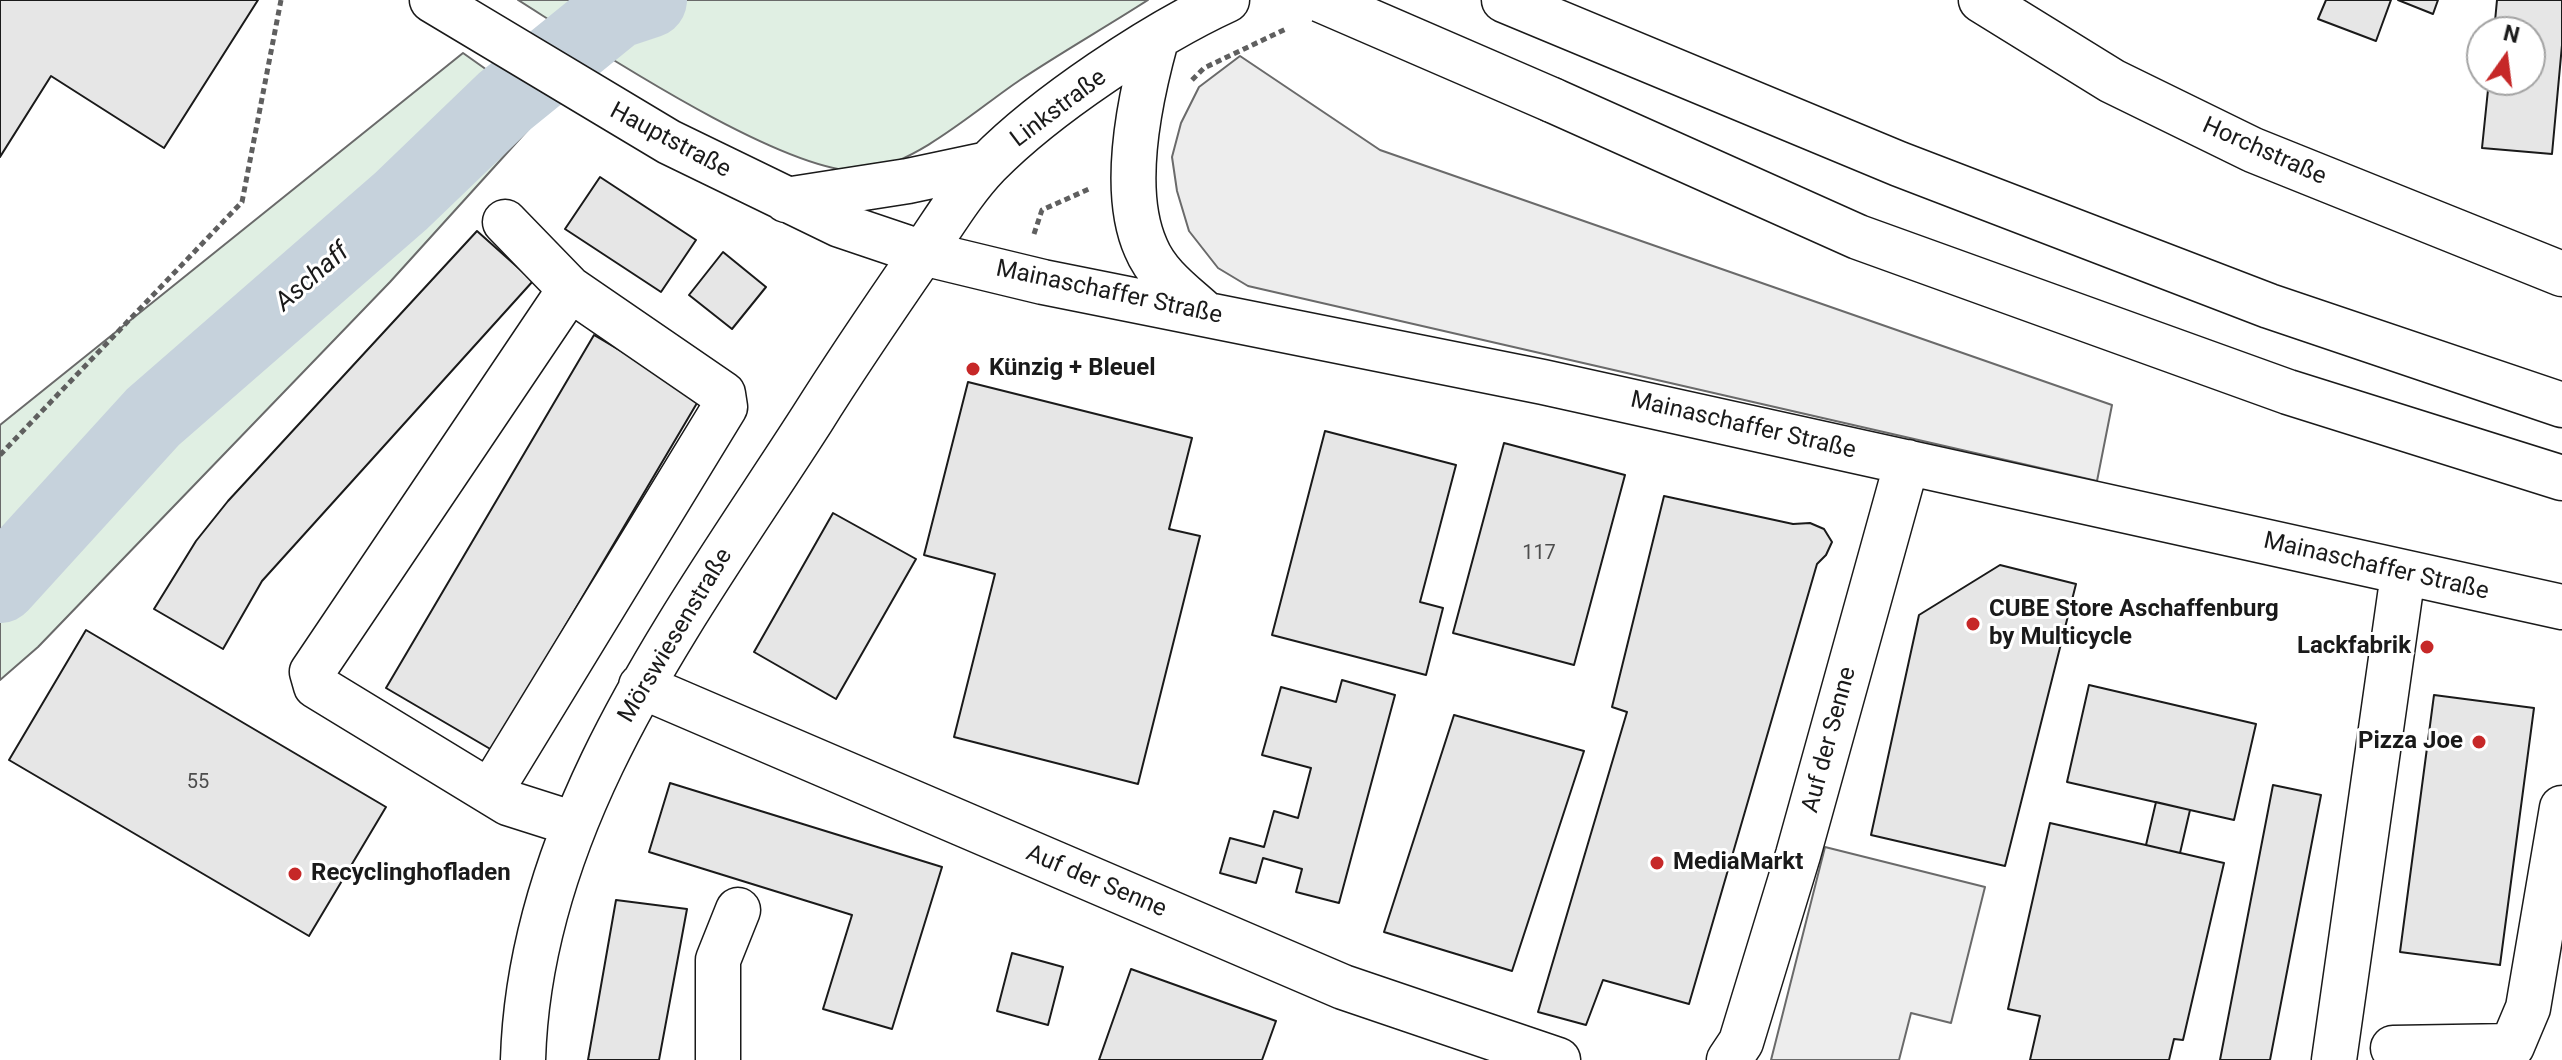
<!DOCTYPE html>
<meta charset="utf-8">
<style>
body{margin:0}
#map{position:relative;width:2562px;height:1060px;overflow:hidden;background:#fff;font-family:Roboto,sans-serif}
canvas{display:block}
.north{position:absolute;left:2466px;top:16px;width:80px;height:80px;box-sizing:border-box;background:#fff;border:2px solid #a3a3a3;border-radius:50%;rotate:14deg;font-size:22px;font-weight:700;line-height:32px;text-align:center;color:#1a1a1a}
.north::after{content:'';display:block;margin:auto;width:28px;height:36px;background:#c62828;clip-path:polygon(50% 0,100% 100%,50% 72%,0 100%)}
</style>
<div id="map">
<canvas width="2562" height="1060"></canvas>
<div class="north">N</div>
</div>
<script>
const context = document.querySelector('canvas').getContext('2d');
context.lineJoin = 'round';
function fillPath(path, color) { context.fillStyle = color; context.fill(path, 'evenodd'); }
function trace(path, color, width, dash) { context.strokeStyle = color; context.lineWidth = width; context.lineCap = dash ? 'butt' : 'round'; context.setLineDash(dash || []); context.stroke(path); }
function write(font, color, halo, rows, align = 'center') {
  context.font = font + ' Roboto,sans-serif'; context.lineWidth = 6; context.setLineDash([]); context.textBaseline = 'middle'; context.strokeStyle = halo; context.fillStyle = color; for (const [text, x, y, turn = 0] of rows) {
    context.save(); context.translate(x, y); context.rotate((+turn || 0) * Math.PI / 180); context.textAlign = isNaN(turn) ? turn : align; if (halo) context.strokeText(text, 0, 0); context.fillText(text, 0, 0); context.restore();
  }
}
const green = new Path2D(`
 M518,0H1148C1106,27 1062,52 1020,80C977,109 921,160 869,170C797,184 585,42 518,0Z
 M463,53L545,111L390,282L38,647L0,680V425Z`);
fillPath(green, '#e0efe3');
trace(green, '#6a6a6a', 2);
const parking = new Path2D(`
 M1240,56L1380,150L2112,405L2097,481L1248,286L1218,268L1189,231L1177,191L1172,157L1181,123L1199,87Z
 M1825,847L1985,887L1951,1023L1911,1013L1899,1060H1771Z`);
fillPath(parking, '#ededed');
trace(parking, '#6a6a6a', 2);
trace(new Path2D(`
 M0,585L153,417L401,201L505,101L616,11L649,0`), '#c6d2dc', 76);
const building = new Path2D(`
 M0,0H258L164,148L51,76L0,157Z
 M2326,0H2391L2376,41L2318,19Z
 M2398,0H2438L2433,14Z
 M2497,0H2562V45L2552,154L2482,148L2489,80H2530V32H2494Z
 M600,177L696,240L661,292L565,229Z
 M477,231L533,281L262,581L223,649L154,609L196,541L228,501Z
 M723,252L766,287L732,329L689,295Z
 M594,335L700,398L492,750L386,688Z
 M968,382L1192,438L1169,529L1200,536L1138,784L954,737L995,574L924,555Z
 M1325,431L1456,465L1420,602L1443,608L1426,675L1272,635Z
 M1504,443L1625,475L1574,665L1453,633Z
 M1664,496L1793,524L1810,523L1824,529L1832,542L1826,555L1817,564L1689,1004L1603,980L1586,1025L1538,1012L1627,712L1612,707Z
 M833,513L916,559L836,699L754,652Z
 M2000,565L2076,584L2005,866L1871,835L1919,615Z
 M86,630L386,807L309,936L9,760Z
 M1342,680L1395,695L1339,903L1296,892L1302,869L1263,858L1256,883L1220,873L1230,838L1264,847L1274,811L1298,818L1311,768L1262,755L1281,687L1336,702Z
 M2089,685L2256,724L2234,820L2067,782Z
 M2434,695L2534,708L2500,965L2400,952Z
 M1454,715L1584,751L1512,971L1384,932Z
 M670,783L942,867L892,1029L823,1009L852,915L649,852Z
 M2273,785L2321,795L2270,1060H2220Z
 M2156,802L2190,810L2180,853L2146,845Z
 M2050,823L2224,863L2183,1040L2174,1039L2169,1060H2030L2040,1016L2008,1009Z
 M616,900L687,909L659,1060H588Z
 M1012,953L1063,967L1048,1025L997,1011Z
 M1131,969L1276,1021L1262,1060H1099Z`);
fillPath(building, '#e6e6e6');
trace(building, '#1a1a1a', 2);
const minor = new Path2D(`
 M432,0L669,142L840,225L923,253L1043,282L1543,382L2562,607
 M1981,0L2112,81L2253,150L2562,274
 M1156,40C1140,98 1120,190 1146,248C1157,275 1182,293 1203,312
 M786,200L908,181L988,164
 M570,289L312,672L316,686L508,803L574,824
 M641,686L1343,987L1558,1060
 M490,792L725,407L723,394L570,289L505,222
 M2393,1048L2512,1046L2528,1008L2562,808
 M523,1060C530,817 686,615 812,419C847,363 884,309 922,254C943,224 962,191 988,164C1045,106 1153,34 1227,0
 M718,1060V960L738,910
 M1729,1060L1741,1042L1798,855L1907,462
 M2334,1060L2403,574`);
const highway = new Path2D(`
 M1504,0L1899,164L2269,306L2562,405
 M1552,100L1858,237L2288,392L2562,478`);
trace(minor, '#1a1a1a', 47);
trace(highway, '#1a1a1a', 47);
trace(new Path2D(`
 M1192,80L1204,68L1288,28
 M1034,234L1042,210L1089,189
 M0,455L242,202L281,0`), '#5f5f5f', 5, [6, 4]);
trace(minor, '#fff', 44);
trace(highway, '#fff', 44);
const highwayBridge = new Path2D(`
 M1321,0L1552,100`);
trace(highwayBridge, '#1a1a1a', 47, []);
trace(highwayBridge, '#fff', 44);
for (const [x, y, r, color] of [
 [973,369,8,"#c62828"],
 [1973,624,8,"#c62828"],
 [2427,647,8,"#c62828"],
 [2479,742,8,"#c62828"],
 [1657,863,8,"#c62828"],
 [295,874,8,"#c62828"]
]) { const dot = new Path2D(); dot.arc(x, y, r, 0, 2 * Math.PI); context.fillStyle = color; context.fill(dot); trace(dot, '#fff', 3); }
write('20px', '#4d4d4d', null, [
 ["117",1539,554],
 ["55",198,783]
]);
write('24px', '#1a1a1a', '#fff', [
 ["Linkstraße",1059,109,-37],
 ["Hauptstraße",670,141,28],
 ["Horchstraße",2264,152,24],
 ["Mainaschaffer Straße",1109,293,12],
 ["Mainaschaffer Straße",1743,426,13],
 ["Mainaschaffer Straße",2376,567,13],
 ["Mörswiesenstraße",676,636,-59],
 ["Auf der Senne",1830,740,-75],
 ["Auf der Senne",1096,882,23]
]);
write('bold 24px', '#1a1a1a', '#fff', [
 ["Künzig + Bleuel",989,369],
 ["CUBE Store Aschaffenburg",1989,610],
 ["by Multicycle",1989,638],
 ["Lackfabrik",2411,647,"right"],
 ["Pizza Joe",2463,742,"right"],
 ["MediaMarkt",1673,863],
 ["Recyclinghofladen",311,874]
], 'left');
write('italic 26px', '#1a1a1a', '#fff', [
 ["Aschaff",313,278,-41]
]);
</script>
